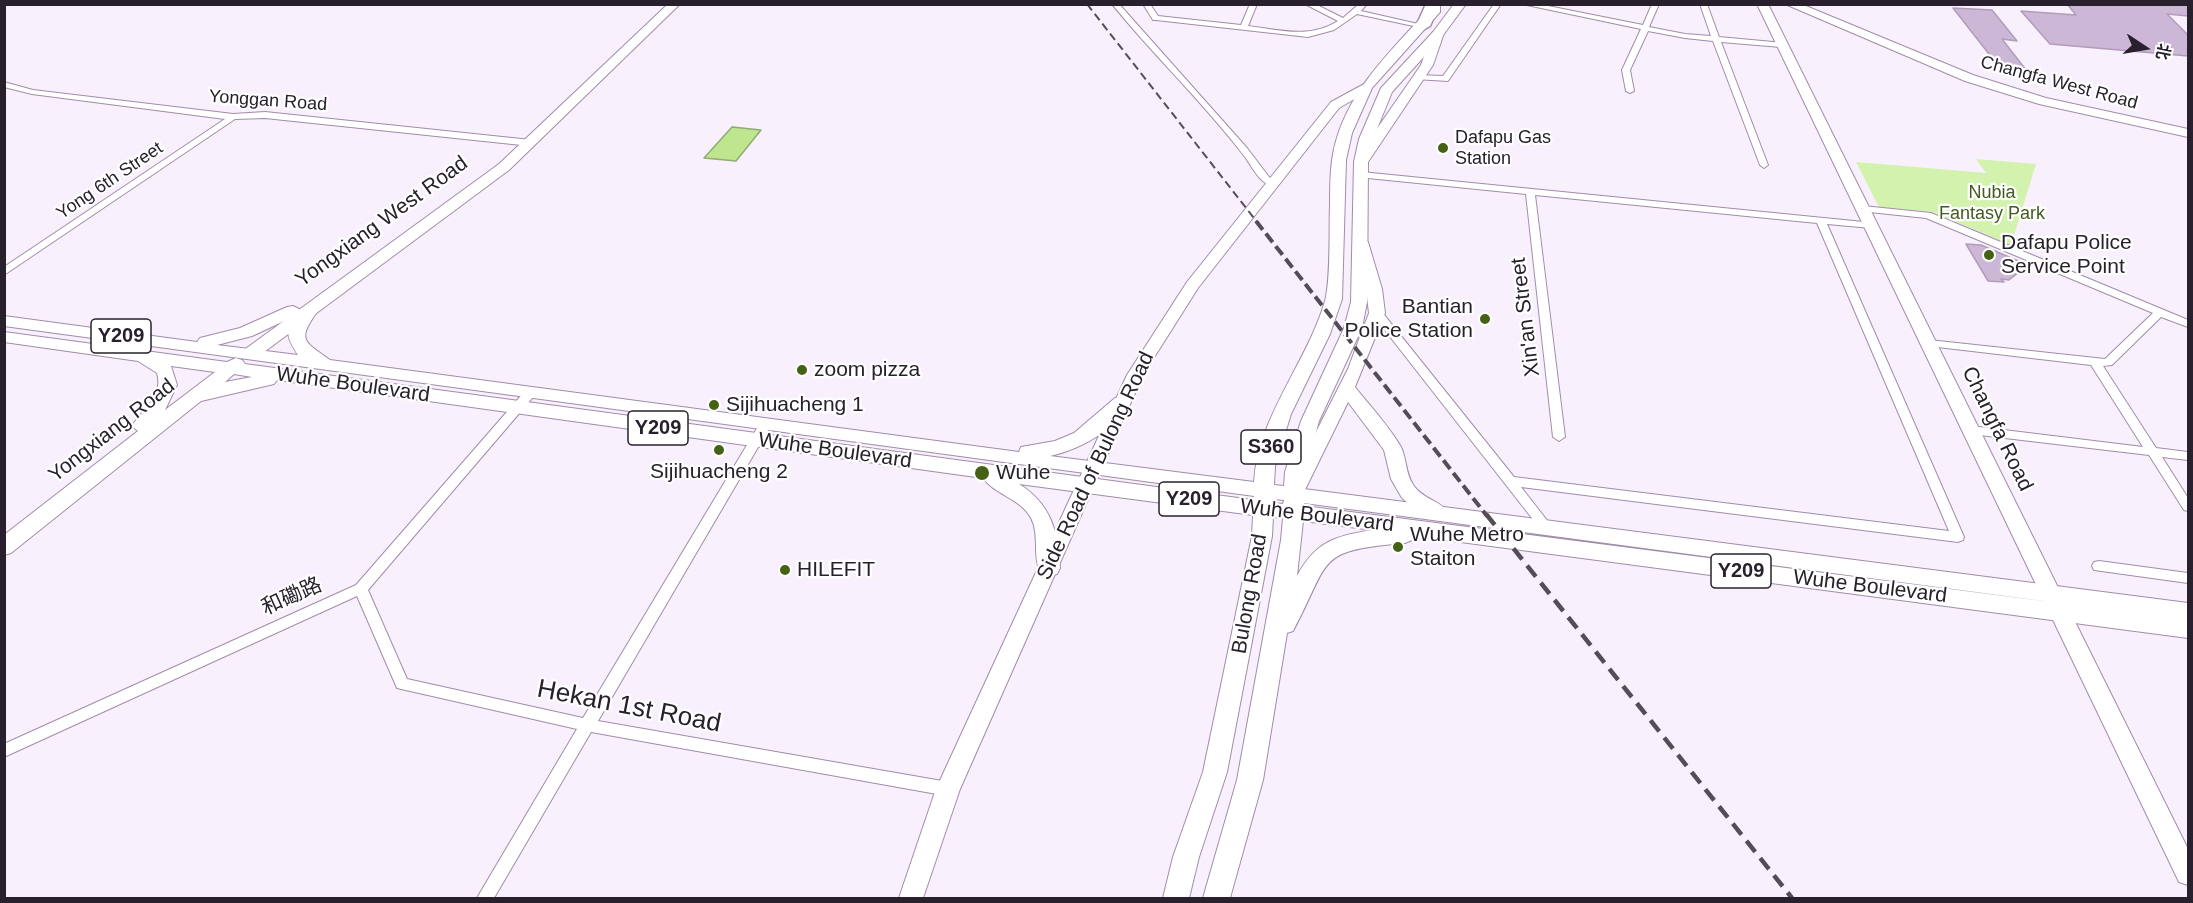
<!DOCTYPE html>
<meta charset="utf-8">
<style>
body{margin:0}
#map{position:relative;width:2193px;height:903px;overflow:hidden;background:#f9f0fd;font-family:Helvetica,"Noto Sans SC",sans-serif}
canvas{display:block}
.frame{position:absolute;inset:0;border:6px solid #28202c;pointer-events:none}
.north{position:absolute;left:2115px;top:18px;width:60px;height:60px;-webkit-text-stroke:4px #fff;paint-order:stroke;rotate:102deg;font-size:16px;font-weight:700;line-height:24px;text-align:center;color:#28202c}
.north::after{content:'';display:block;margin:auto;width:21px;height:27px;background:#28202c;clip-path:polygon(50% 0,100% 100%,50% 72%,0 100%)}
</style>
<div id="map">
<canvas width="2193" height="903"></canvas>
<div class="frame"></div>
<div class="north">北</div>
</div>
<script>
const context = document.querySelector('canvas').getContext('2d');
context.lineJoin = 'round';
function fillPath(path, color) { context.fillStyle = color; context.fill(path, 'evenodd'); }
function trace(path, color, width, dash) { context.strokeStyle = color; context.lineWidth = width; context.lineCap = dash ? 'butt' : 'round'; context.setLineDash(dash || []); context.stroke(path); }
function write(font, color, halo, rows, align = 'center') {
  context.font = font + ' Helvetica,"Noto Sans SC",sans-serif'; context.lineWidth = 4.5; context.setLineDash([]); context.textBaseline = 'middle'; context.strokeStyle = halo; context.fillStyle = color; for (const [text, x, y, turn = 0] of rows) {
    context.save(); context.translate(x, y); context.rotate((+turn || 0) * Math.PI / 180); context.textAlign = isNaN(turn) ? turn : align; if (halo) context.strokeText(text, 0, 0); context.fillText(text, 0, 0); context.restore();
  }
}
fillPath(new Path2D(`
 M1976,159L2036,164L2011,245L1933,212L1879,207L1856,162L1986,173Z`), '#d2f2ad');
const water = new Path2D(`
 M732,127L761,130L736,161L704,158Z`);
fillPath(water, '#bee68f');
trace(water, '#91ab71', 1.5);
const building = new Path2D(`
 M2067,4H2188V16L2167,14L2188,35V56L2050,44L2021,11L2076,15Z
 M1953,8L1992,10L2017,41L2002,39L2030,75L2003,72Z
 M1966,244L1981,245L2028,265L2009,280L2001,279L2004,282L1988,281Z`);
fillPath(building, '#ccb7d6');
trace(building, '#b19cba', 1.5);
const street = new Path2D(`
 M1112,4H1119L1247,148L1269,177L1277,182V186C1262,188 1253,168 1245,157C1204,103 1154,56 1112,4Z
 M1143,4H1150L1158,16L1241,25L1250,4H1257L1248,26C1280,30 1309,39 1338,21L1305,4H1315L1343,18L1359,4H1367L1361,11L1427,26L1423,28L1357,14L1334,30L1308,37L1156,20H1153Z
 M1494,4H1501L1448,81L1415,79V75H1418L1443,76Z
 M1522,4H1538L1643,25L1652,4H1659L1649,27L1685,34L1711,36L1700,4H1707L1719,37L1784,43L1785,45L1781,47L1721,42L1768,165L1764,168L1760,165L1713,41L1685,38L1648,31L1630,70L1634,91L1630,93L1626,91L1622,70L1641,29Z
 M4,82L33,90L233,114L265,112L531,140L535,143L531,146L265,118L235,119L4,275V267L225,119L32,94L4,87Z
 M1361,172L1874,223V227L1871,228L1827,224L1964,537L1963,540L1958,542L1521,487L1553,528L1552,531H1542L1373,315L1372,313L1373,311H1381L1514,477L1949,531L1817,223L1535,195L1565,437L1559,441L1553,437L1526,194L1358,177V173Z
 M1863,206L1931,213L2188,320V327L2161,317L2112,365L2103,366L2156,448L2188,452V460L2162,457L2188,498V511L2184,510L2149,455L1971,434L1965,430L1971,426L2143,447L2091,365L1929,346L1924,343L1929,340L2105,359L2153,313L1926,218L1860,211V207Z
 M530,389L534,390L536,393L534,396L368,590L407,679L583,718L759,425L765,421L771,425L598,721L948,782L954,784L956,789L954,794L948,796L591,732L494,898H477L577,729L397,688L357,596L4,757V744L356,585L526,390Z
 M2099,561L2188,573V583L2094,570L2092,566L2094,562Z`);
const secondary = new Path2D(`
 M668,4H680L509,170L256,358H244L242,354L244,350L499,164Z
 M1757,4H1768L2188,849V885L2179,882Z
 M1785,4H1801L1973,75L2046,98L2188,129V137L2039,104L1965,81Z
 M1438,30L1444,33L1433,65L1366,165H1356L1354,162L1421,65L1432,33Z
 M1366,83L1370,84V90L1339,108L1198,288L1143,375L960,789L923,898H899L936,789L1127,375L1187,282L1331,102Z
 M1361,238L1368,242L1382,289L1385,313L1355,387C1370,406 1389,426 1401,447C1407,459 1405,474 1414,486C1423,499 1443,502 1450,514L1448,519L1441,521L1416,510L1402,498L1391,479L1384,450L1348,402L1301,498H1287L1285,493L1348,369L1369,313L1366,289L1354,242Z`);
const primary = new Path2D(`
 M1454,4H1466L1441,38L1392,92L1373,139L1368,162L1367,302L1362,328L1319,421L1305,472L1304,489L2188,603V638L1415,536L1412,540L1405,543C1314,551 1332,558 1293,631L1287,633L1263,780L1230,898H1203L1237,780L1281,540L1283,518L1273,517L1272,536L1227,772L1199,857L1189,898H1163L1173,857L1203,772L1252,536L1253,515L1019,484C1051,504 1058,531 1060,568L1057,574L1049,576L1041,574C1032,557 1040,535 1031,518C1020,498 995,495 983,478L277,380L274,384L201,401L11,553L4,555V535L138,431L132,426C143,409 164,396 157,373L138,361L4,342V332L227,362L236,358L242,360L245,364L1253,500L1254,496L4,326V316L197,342L200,338L240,328L287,307L293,306L301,310L310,304L319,309C297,340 302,340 330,360L1019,452L1021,447L1055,441L1074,433L1115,398H1129L1131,402C1114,430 1082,449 1050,456L1254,482C1258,416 1307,363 1325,301C1331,279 1329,230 1330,205C1330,190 1330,175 1332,160C1341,96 1390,52 1432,6H1440V12L1372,88L1352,133L1346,160L1342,299L1330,334L1291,414L1275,466L1274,485L1284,486L1285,472L1301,421L1344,328L1351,302L1354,162L1359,139L1381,88L1433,32ZM295,316C283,331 289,341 298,355L217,345L252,336ZM171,366L215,372L165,410L177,385ZM234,374L252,377L225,382ZM1274,499L1284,500L1283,504L1274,503ZM1304,503L2066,604L1304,506ZM1303,521L1373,530C1335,536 1316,541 1297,576Z`);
const highway = new Path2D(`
 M1426,4H1440L1430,26L1423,30L1416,26Z`);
trace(street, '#a18caa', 2);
trace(secondary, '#a18caa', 2);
trace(primary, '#a18caa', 2);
trace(highway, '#a18caa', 3);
fillPath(street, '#fff');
fillPath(secondary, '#fff');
fillPath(primary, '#fff');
fillPath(highway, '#fff');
trace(new Path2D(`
 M1087,4L1257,222`), '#544c58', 2, [8, 4.5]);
trace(new Path2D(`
 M1256,221L1487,516`), '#544c58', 4, [11, 5]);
trace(new Path2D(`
 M1486,514L1792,898`), '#544c58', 4.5, [14, 8]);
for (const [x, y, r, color] of [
 [1443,148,6,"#446114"],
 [1989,255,6,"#446114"],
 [1485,319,6,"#446114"],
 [802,370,6,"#446114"],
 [714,405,6,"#446114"],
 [719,450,6,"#446114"],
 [982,473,8,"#446114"],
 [1398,547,6,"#446114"],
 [785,570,6,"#446114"]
]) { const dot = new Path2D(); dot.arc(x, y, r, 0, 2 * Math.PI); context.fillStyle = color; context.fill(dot); trace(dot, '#fff', 2); }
write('18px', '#28202c', '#fff', [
 ["Changfa West Road",2059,83,15],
 ["Yonggan Road",268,101,4],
 ["Yong 6th Street",110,181,-34]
]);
write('18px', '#28202c', '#fff', [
 ["Dafapu Gas",1455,138],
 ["Station",1455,159]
], 'left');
write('18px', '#435b20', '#fff', [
 ["Nubia",1992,193],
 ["Fantasy Park",1992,214]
]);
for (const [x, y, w] of [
 [121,336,60],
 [658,428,60],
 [1271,447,60],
 [1189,499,60],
 [1741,571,60]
]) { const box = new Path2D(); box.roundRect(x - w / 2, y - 17, w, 34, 4.5); context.fillStyle = '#fff'; context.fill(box); trace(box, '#28202c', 1.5); }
write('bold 20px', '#28202c', null, [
 ["Y209",121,336],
 ["Y209",658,428],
 ["S360",1271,447],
 ["Y209",1189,499],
 ["Y209",1741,571]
]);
write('21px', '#28202c', '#fff', [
 ["Yongxiang West Road",382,222,-36],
 ["Xin'an Street",1526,317,-97],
 ["Wuhe Boulevard",353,385,8],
 ["Changfa Road",1997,429,64],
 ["Yongxiang Road",112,431,-38],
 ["Wuhe Boulevard",835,451,8],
 ["Side Road of Bulong Road",1096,466,-65],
 ["Wuhe Boulevard",1317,516,7],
 ["Wuhe Boulevard",1870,587,7],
 ["Bulong Road",1250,594,-80],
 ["和磡路",292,597,-24]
]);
write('21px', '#28202c', '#fff', [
 ["Dafapu Police",2001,243],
 ["Service Point",2001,267],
 ["Bantian",1473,307,"right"],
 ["Police Station",1473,331,"right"],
 ["zoom pizza",814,370],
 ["Sijihuacheng 1",726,405],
 ["Sijihuacheng 2",719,472,"center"],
 ["Wuhe",996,473],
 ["Wuhe Metro",1410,535],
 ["Staiton",1410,559],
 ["HILEFIT",797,570]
], 'left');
write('26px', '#28202c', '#fff', [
 ["Hekan 1st Road",629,707,11]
]);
</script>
